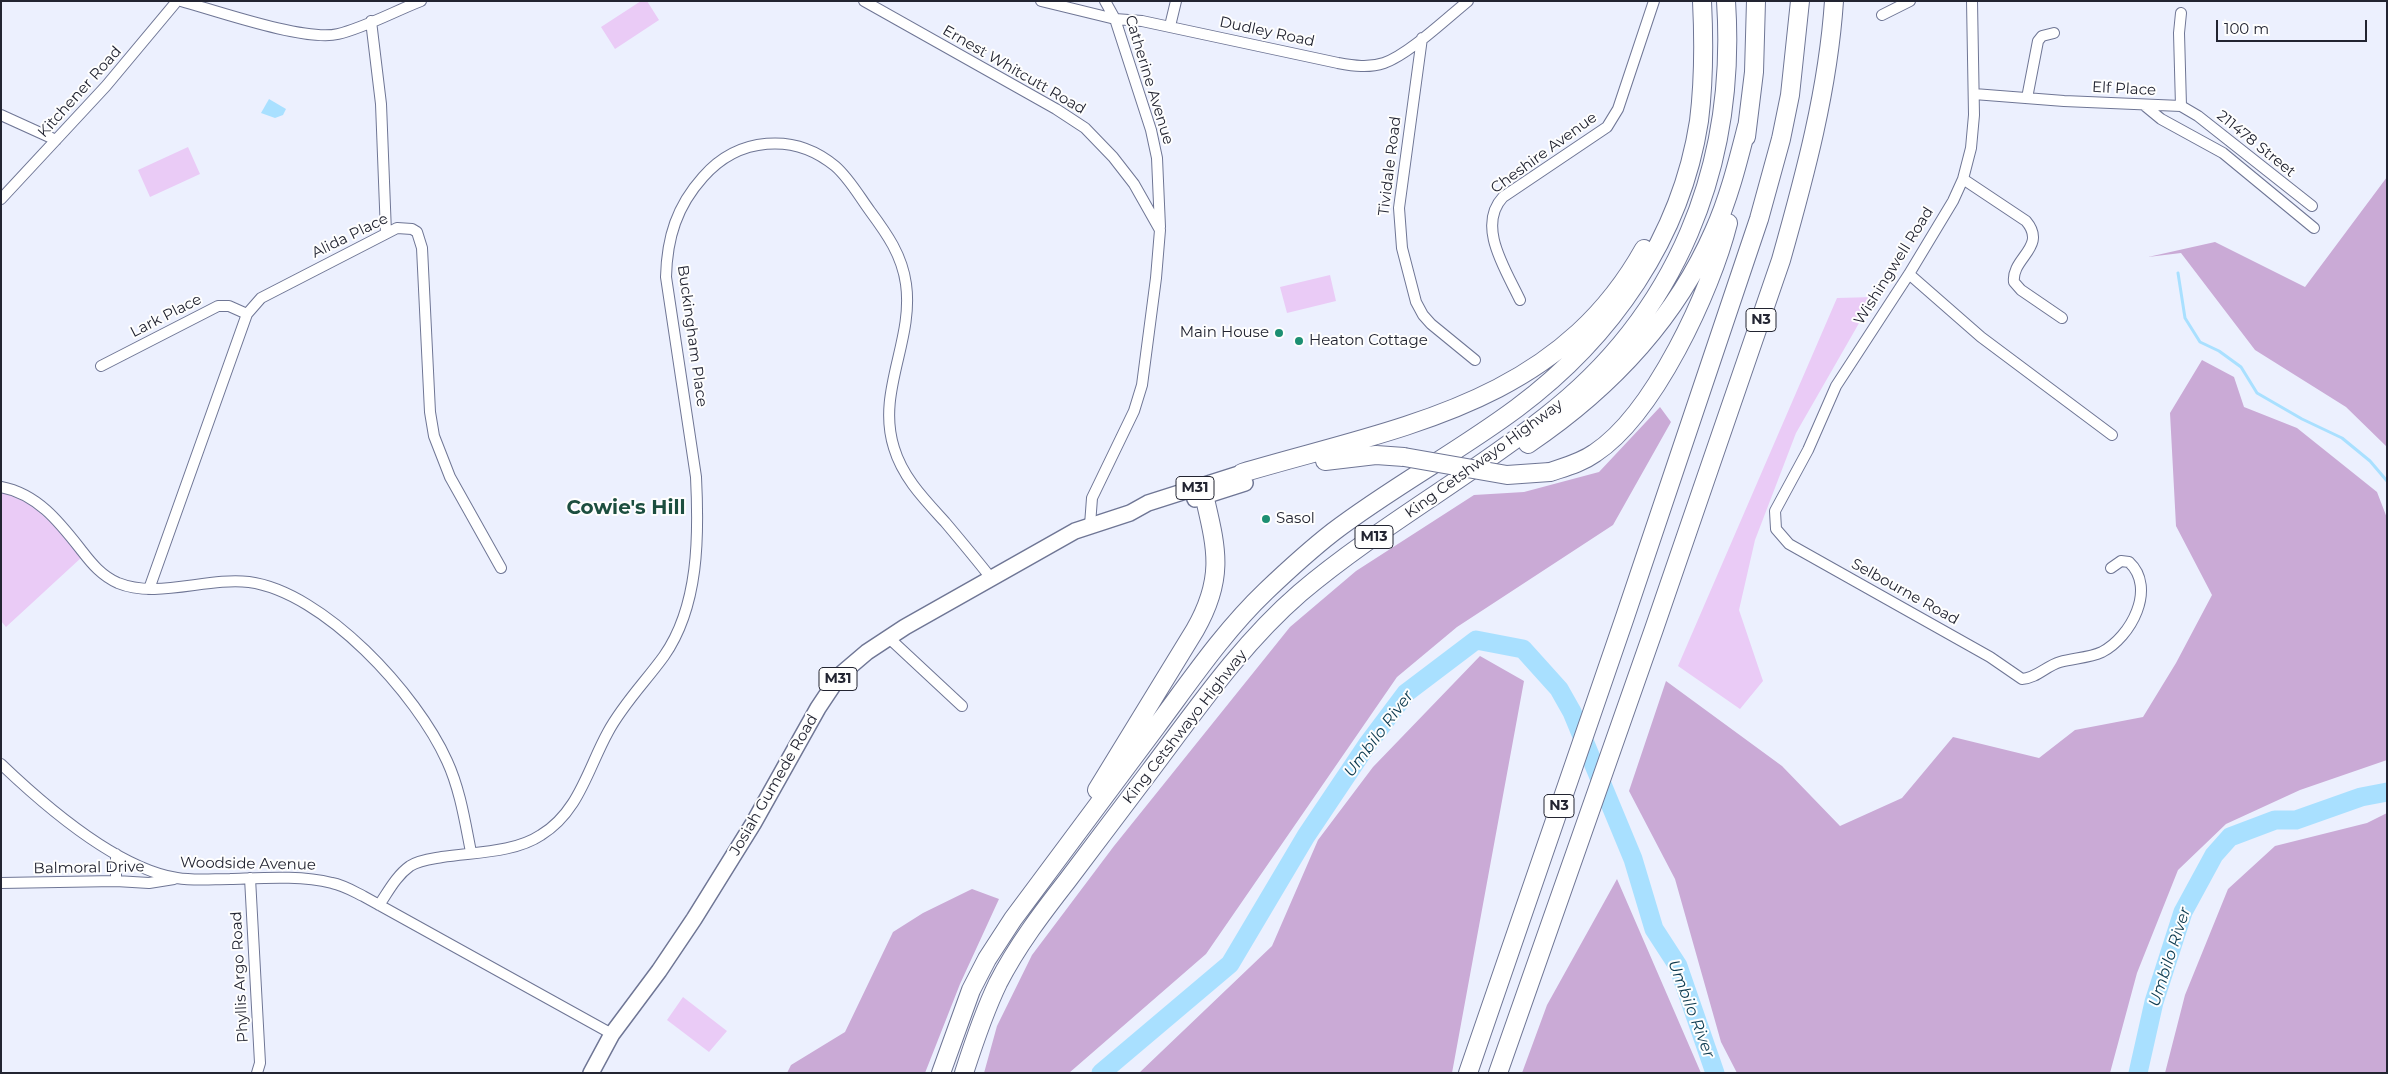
<!DOCTYPE html>
<style>
body{margin:0}
#map{position:relative;width:2388px;height:1074px;overflow:hidden;background:#ecf0fe;font-family:Montserrat,sans-serif}
canvas{display:block}
.frame{position:absolute;inset:0;border:2px solid #222431;pointer-events:none}
.scale{position:absolute;left:2216px;top:20px;width:151px;height:22px;box-sizing:border-box;border:2px solid #222431;border-top:0;padding-left:6px;font-size:15px;line-height:18px;white-space:nowrap;color:#222431;-webkit-text-stroke:4px #fefefe;paint-order:stroke}
</style>
<div id="map">
<canvas width="2388" height="1074"></canvas>
<div class="frame"></div>
<div class="scale">100 m</div>
</div>
<script>
const context = document.querySelector('canvas').getContext('2d');
context.lineJoin = 'round';
function fillPath(path, color) { context.fillStyle = color; context.fill(path, 'evenodd'); }
function trace(path, color, width, dash) { context.strokeStyle = color; context.lineWidth = width; context.lineCap = dash ? 'butt' : 'round'; context.setLineDash(dash || []); context.stroke(path); }
function write(font, color, halo, rows, align = 'center') {
  context.font = font + ' Montserrat,sans-serif'; context.lineWidth = 4; context.setLineDash([]); context.textBaseline = 'middle'; context.strokeStyle = halo; context.fillStyle = color; for (const [text, x, y, turn = 0] of rows) {
    context.save(); context.translate(x, y); context.rotate((+turn || 0) * Math.PI / 180); context.textAlign = isNaN(turn) ? turn : align; if (halo) context.strokeText(text, 0, 0); context.fillText(text, 0, 0); context.restore();
  }
}
fillPath(new Path2D(`
 M641,1H647L659,20L615,49L601,27Z
 M188,147L200,174L150,197L138,170Z
 M1330,275L1336,301L1287,313L1280,287Z
 M1874,297L1796,433L1755,540L1739,610L1763,681L1740,709L1678,666L1837,298Z
 M1,491L30,504L55,526L82,557L6,627L1,621Z
 M683,997L727,1031L709,1052L667,1020Z`), '#eacbf6');
fillPath(new Path2D(`
 M2387,177V447L2346,407L2255,350L2181,253L2148,257L2215,242L2305,287Z
 M2202,360L2234,377L2244,407L2297,428L2377,492L2387,518V760L2300,790L2226,824L2178,870L2137,973L2110,1073H1737L1721,1042L1675,879L1629,791L1666,681L1782,766L1840,826L1902,798L1953,737L2039,758L2075,730L2143,717L2176,663L2212,595L2176,526L2170,413Z
 M1660,407L1671,422L1613,525L1457,627L1397,677L1206,954L1069,1073H984L997,1026L1032,955L1114,846L1290,627L1356,571L1474,495L1524,492L1599,472Z
 M1480,656L1524,681L1452,1073H1139L1272,946L1318,840L1373,767Z
 M2387,813V1073H2165L2185,995L2228,889L2275,846L2367,823Z
 M1617,879L1701,1073H1522L1547,1005Z
 M972,889L999,899L960,984L925,1073H787L791,1065L845,1032L893,932L923,913Z`), '#caaad6');
fillPath(new Path2D(`
 M269,99L286,109L283,115L275,118L261,113Z`), '#a9e0ff');
trace(new Path2D(`
 M2178,273L2185,318L2200,342L2219,351L2241,367L2257,393L2302,419L2342,438L2370,461L2387,481`), '#a9e0ff', 3);
trace(new Path2D(`
 M1101,1073L1230,964L1306,836L1367,745L1406,693L1476,640L1523,649L1559,689L1572,712L1633,859L1654,929L1678,966L1715,1073
 M2138,1073L2154,1002L2183,912L2214,855L2230,837L2275,820H2296L2361,797L2387,792`), '#a9e0ff', 19);
const minor = new Path2D(`
 M181,1C217,11 306,42 338,34C364,28 395,11 421,1
 M864,1L1056,109L1085,128L1113,157L1134,184L1160,230L1156,278L1142,385L1134,411L1092,498L1090,525
 M1041,1L1115,19L1142,21L1338,63C1354,66 1369,68 1384,63C1408,55 1447,18 1468,1
 M1105,1L1115,19L1151,130L1157,158L1160,227
 M1972,1L1974,115L1971,148L1963,179L1953,201L1909,274L1836,386L1808,450L1775,511L1776,529L1789,544L1990,657L2022,679C2037,678 2046,666 2060,662C2074,658 2089,658 2102,652C2131,637 2157,588 2129,562L2121,561L2111,568
 M1882,15L1910,1
 M371,21L381,104L386,233
 M1170,26L1176,1
 M1422,38L1399,208L1402,248L1416,302L1423,315L1431,324L1475,360
 M1974,94L2064,101L2181,106L2198,116L2312,206
 M2027,98L2038,41L2042,36L2054,33
 M2144,105L2161,119L2223,153L2314,228
 M2181,106L2179,33L2181,13
 M1,115L56,140
 M1963,179L2026,221C2048,247 2011,258 2014,282L2021,290L2062,318
 M1,199L106,86L177,1
 M1909,274L1981,337L2112,435
 M1520,300C1506,270 1476,226 1503,197L1607,127L1618,109L1654,1
 M101,366L218,306H229L247,314
 M1,487C38,494 60,523 82,551C92,564 102,576 118,583C157,599 207,577 249,582C324,592 417,694 447,761C460,789 465,822 471,852
 M149,589L247,314L261,298L397,228L412,229L417,232L422,248L430,412L434,436L450,477L501,568
 M889,638L962,706
 M1,764C46,807 116,868 177,878C194,881 213,879 230,879C263,878 300,875 332,883C343,885 353,891 363,896L612,1034
 M116,854V881
 M250,878L260,1063L257,1073
 M1,883L116,881L149,883L174,879
 M379,905C388,892 396,876 410,866C419,860 431,859 442,857C473,852 514,853 541,835C579,812 588,768 608,732C623,704 646,681 664,656C699,606 699,536 696,477L666,277C667,237 677,206 703,177C738,137 794,132 835,166C849,178 859,196 870,211C887,234 902,255 906,284C914,341 876,392 894,448C903,478 925,500 945,522C961,541 976,559 991,578`);
const primary = new Path2D(`
 M1195,499L1245,483
 M591,1073L612,1034L659,971L694,919L753,824L818,708L840,675L867,652L905,627L1075,531L1130,513L1148,503L1242,473`);
const motorway = new Path2D(`
 M1746,137L1754,72L1756,1
 M1528,444C1608,390 1675,320 1714,231C1729,198 1738,161 1747,126
 M1325,461L1376,455L1404,457
 M1550,472C1565,467 1581,463 1595,453C1654,414 1711,291 1728,223
 M1242,473C1397,427 1557,405 1644,249
 M1097,790L1195,630C1227,574 1215,544 1202,486
 M941,1073L971,990L987,959L1013,919C1061,855 1109,791 1156,727C1191,680 1224,631 1266,591C1287,571 1310,550 1333,532C1392,487 1458,452 1517,408C1611,338 1681,238 1699,121C1704,81 1704,41 1702,1
 M964,1073C974,1042 984,1012 998,983C1017,946 1042,913 1067,881C1095,844 1122,808 1150,771C1196,710 1241,644 1300,593C1377,528 1466,479 1545,417C1677,315 1737,166 1726,1
 M1468,1073L1625,617L1759,219L1781,139L1790,95L1800,1
 M1498,1073L1654,629L1781,260C1805,175 1828,90 1834,1`);
trace(minor, '#6f7695', 12);
trace(primary, '#6f7695', 18);
trace(motorway, '#6f7695', 20);
trace(minor, '#fff', 10);
trace(primary, '#fff', 15);
trace(motorway, '#fff', 18);
const motorwayBridge = new Path2D(`
 M1404,457L1507,475L1550,472`);
trace(motorwayBridge, '#6f7695', 20, []);
trace(motorwayBridge, '#fff', 18);
for (const [x, y, r, color] of [
 [1279,333,5,"#1c8f72"],
 [1299,341,5,"#1c8f72"],
 [1266,519,5,"#1c8f72"]
]) { const dot = new Path2D(); dot.arc(x, y, r, 0, 2 * Math.PI); context.fillStyle = color; context.fill(dot); trace(dot, '#fefefe', 2); }
for (const [x, y, w] of [
 [1761,320,30],
 [1195,488,38],
 [1374,537,38],
 [838,679,38],
 [1559,806,30]
]) { const box = new Path2D(); box.roundRect(x - w / 2, y - 11.5, w, 23, 4); context.fillStyle = '#fefefe'; context.fill(box); trace(box, '#222431', 1); }
write('bold 14px', '#222431', null, [
 ["N3",1761,320],
 ["M31",1195,488],
 ["M13",1374,537],
 ["M31",838,679],
 ["N3",1559,806]
]);
write('15px', '#222431', '#fefefe', [
 ["Dudley Road",1267,32,12],
 ["Ernest Whitcutt Road",1014,70,30],
 ["Catherine Avenue",1149,80,73],
 ["Elf Place",2124,89,3],
 ["Kitchener Road",80,92,-48],
 ["211478 Street",2256,144,39],
 ["Cheshire Avenue",1544,153,-36],
 ["Tividale Road",1390,166,-83],
 ["Alida Place",350,236,-26],
 ["Wishingwell Road",1894,266,-58],
 ["Lark Place",166,316,-27],
 ["Buckingham Place",692,336,82],
 ["King Cetshwayo Highway",1484,459,-36],
 ["Selbourne Road",1905,592,29],
 ["King Cetshwayo Highway",1185,727,-52],
 ["Josiah Gumede Road",774,785,-60],
 ["Woodside Avenue",248,864,1],
 ["Balmoral Drive",89,868,-1],
 ["Phyllis Argo Road",240,977,-93]
]);
write('15px', '#222431', '#fefefe', [
 ["Main House",1269,333,"right"],
 ["Heaton Cottage",1309,341],
 ["Sasol",1276,519]
], 'left');
write('italic 16px', '#0c3a4f', '#fefefe', [
 ["Umbilo River",1379,734,-53],
 ["Umbilo River",2170,957,-72],
 ["Umbilo River",1691,1009,69]
]);
write('bold 20px', '#1c4e3f', '#fefefe', [
 ["Cowie's Hill",626,508]
]);
</script>
